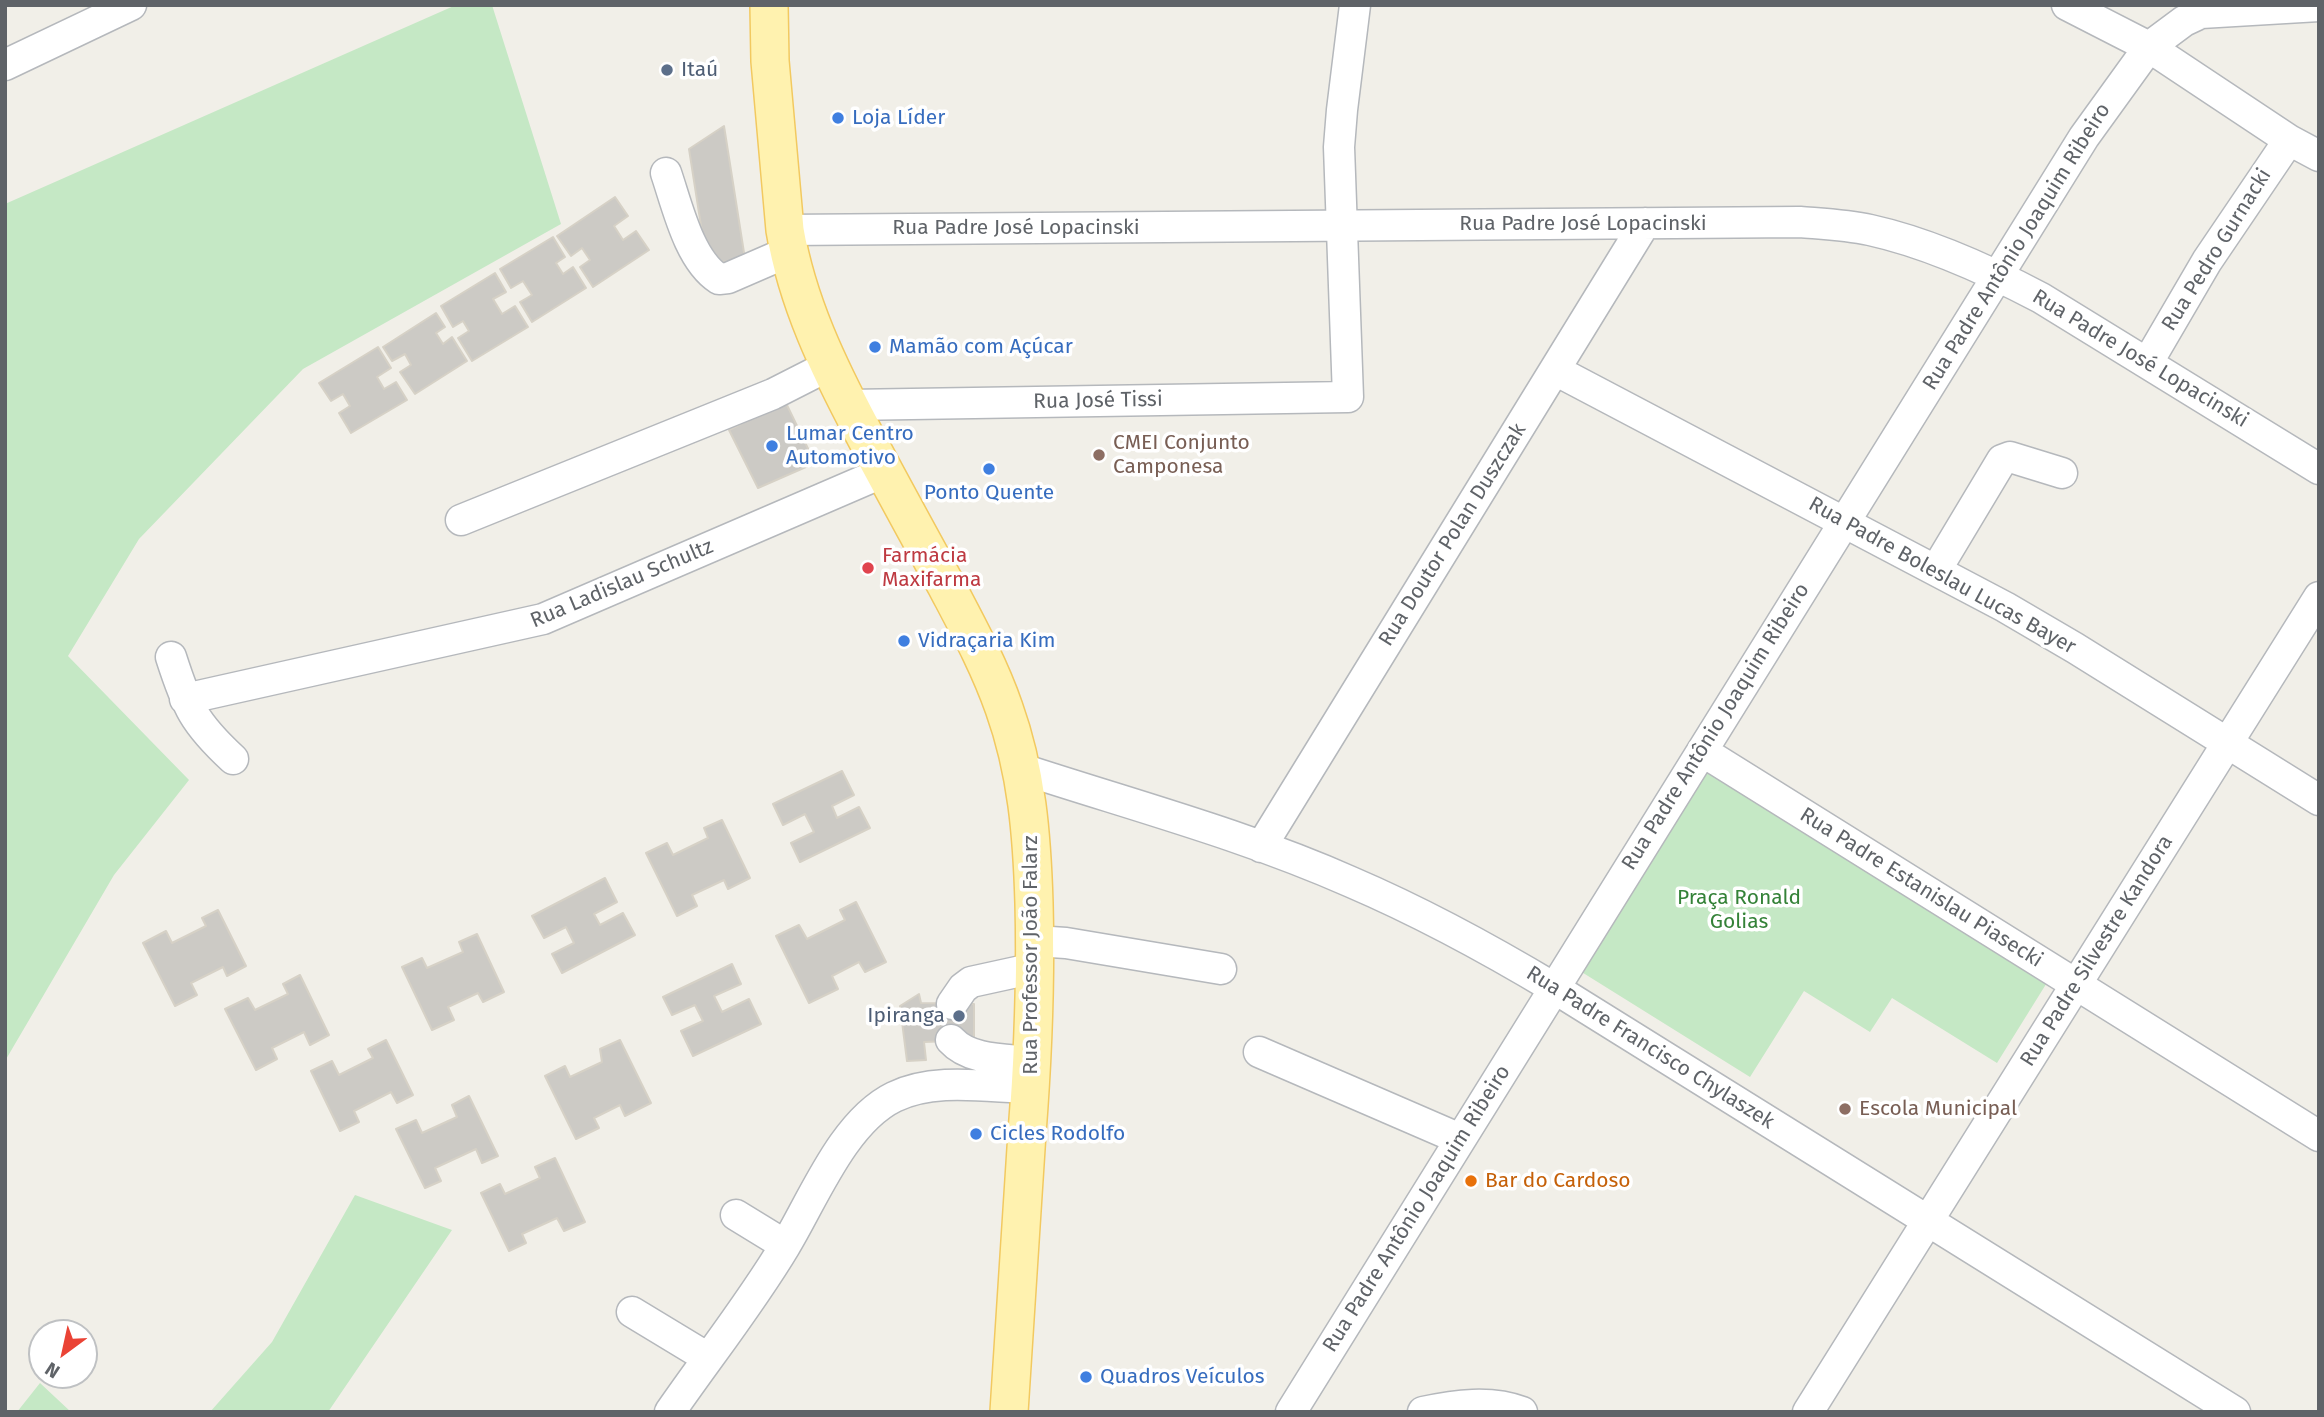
<!DOCTYPE html>
<meta charset="utf-8">
<style>
body{margin:0}
#map{position:relative;width:2324px;height:1417px;overflow:hidden;background:#f1efe8;font-family:"Fira Sans",sans-serif}
canvas{display:block}
.frame{position:absolute;inset:0;border:7px solid #5f6368;pointer-events:none}
.north{position:absolute;left:28px;top:1319px;width:70px;height:70px;box-sizing:border-box;background:#fff;border:2px solid #bfc1c3;border-radius:50%;rotate:213deg;font-size:19px;font-weight:700;line-height:28px;text-align:center;color:#5f6368}
.north::after{content:'';display:block;margin:auto;width:24px;height:32px;background:#ea4335;clip-path:polygon(50% 0,100% 100%,50% 72%,0 100%)}
</style>
<div id="map">
<canvas width="2324" height="1417"></canvas>
<div class="frame"></div>
<div class="north">N</div>
</div>
<script>
const context = document.querySelector('canvas').getContext('2d');
context.lineJoin = 'round';
function fillPath(path, color) { context.fillStyle = color; context.fill(path, 'evenodd'); }
function trace(path, color, width, dash) { context.strokeStyle = color; context.lineWidth = width; context.lineCap = dash ? 'butt' : 'round'; context.setLineDash(dash || []); context.stroke(path); }
function write(font, color, halo, rows, align = 'center') {
  context.font = font + ' "Fira Sans",sans-serif'; context.lineWidth = 7; context.setLineDash([]); context.textBaseline = 'middle'; context.strokeStyle = halo; context.fillStyle = color; for (const [text, x, y, turn = 0] of rows) {
    context.save(); context.translate(x, y); context.rotate((+turn || 0) * Math.PI / 180); context.textAlign = isNaN(turn) ? turn : align; if (halo) context.strokeText(text, 0, 0); context.fillText(text, 0, 0); context.restore();
  }
}
fillPath(new Path2D(`
 M456,5H492L561,224L303,369L139,539L68,656L189,780L114,875L5,1061V204Z
 M1706,768L2048,981L1997,1063L1892,998L1870,1032L1804,991L1750,1077L1580,971Z
 M355,1195L452,1230L328,1412H210L272,1342Z
 M40,1383L71,1412H17Z`), '#c5e8c5');
const building = new Path2D(`
 M724,126L745,259L707,264L689,149Z
 M615,197L628,216L614,226L623,240L636,231L649,250L593,287L580,267L590,260L582,248L571,256L557,236Z
 M553,237L565,257L556,263L563,274L573,267L586,288L532,322L520,302L532,295L523,281L511,288L500,269Z
 M495,273L506,292L493,299L502,314L515,306L528,327L472,361L458,338L469,331L463,321L453,327L441,306Z
 M436,313L445,327L436,333L443,344L452,337L467,361L415,394L400,372L411,365L405,354L392,361L383,347Z
 M378,347L391,368L377,377L384,389L396,382L407,400L351,433L339,413L350,406L343,394L331,401L319,383Z
 M785,401L815,463L758,488L729,430Z
 M842,771L854,795L832,806L837,818L859,807L870,828L800,862L791,843L814,832L805,814L783,825L773,804Z
 M722,820L750,878L728,889L724,880L692,895L697,906L677,916L646,853L667,843L673,855L708,838L704,828Z
 M605,878L617,902L594,914L600,925L623,913L635,935L562,973L552,954L574,943L566,927L544,938L532,916Z
 M856,902L886,962L865,972L859,962L832,976L838,989L809,1003L776,936L799,925L807,939L845,920L840,910Z
 M218,910L246,966L227,976L223,967L191,983L197,995L175,1006L143,943L166,931L172,943L206,926L202,918Z
 M477,934L504,992L483,1002L478,993L448,1007L454,1020L432,1030L402,967L422,958L427,968L463,952L459,942Z
 M732,964L741,984L714,996L722,1012L749,999L761,1024L693,1056L681,1031L703,1021L695,1005L672,1015L663,997Z
 M300,975L329,1035L310,1045L304,1032L272,1048L277,1059L256,1070L225,1009L248,998L255,1010L288,994L283,984Z
 M919,994L921,1003L974,1004V1040L924,1042L926,1060L907,1061L900,1006Z
 M386,1040L413,1095L397,1103L391,1092L354,1111L359,1122L340,1131L311,1071L332,1061L339,1075L373,1058L368,1049Z
 M620,1040L651,1103L625,1116L620,1105L594,1118L599,1128L576,1139L545,1076L565,1066L570,1077L602,1062L600,1049Z
 M469,1096L498,1156L482,1163L476,1149L435,1168L441,1181L425,1188L396,1129L416,1120L422,1133L457,1117L452,1105Z
 M555,1158L585,1222L564,1231L557,1218L522,1234L526,1243L509,1251L481,1193L500,1184L505,1194L540,1178L535,1167Z`);
fillPath(building, '#cccac5');
trace(building, '#d6d1c6', 2);
const minor = new Path2D(`
 M2067,5L2149,47L2289,140L2319,156
 M5,65L131,5
 M666,173C677,205 689,260 719,279L728,278L788,252
 M785,230L1800,222C1824,224 1847,225 1870,230C1929,243 1988,270 2041,298L2319,469
 M2148,362L2207,261L2289,140
 M1555,370L2005,607L2075,648L2319,800
 M849,405L1348,397L1339,147L1342,110L1355,5
 M461,520L773,394L830,365
 M1936,570L2002,460L2010,457L2062,473
 M171,657C187,707 194,723 233,759
 M185,699L543,619L884,472
 M1702,751L2319,1136
 M1022,769C1132,805 1245,835 1351,882C1421,912 1489,949 1554,988L2235,1412
 M1261,847L1645,223
 M1035,941L1066,943L1221,969
 M952,1004L963,988L971,982L1035,968
 M951,1040C970,1061 1006,1059 1032,1062
 M1259,1052L1460,1139
 M736,1215L785,1245
 M632,1312L708,1358
 M670,1412C708,1357 751,1303 785,1246C813,1200 843,1122 894,1097C934,1077 987,1087 1031,1088
 M1291,1412L2084,137L2149,47L2184,21L2201,13L2319,6
 M1423,1412C1455,1405 1491,1400 1522,1412
 M1808,1412L2319,597`);
const major = new Path2D(`
 M769,5L770,61L785,230C797,302 829,368 863,432C890,483 918,534 946,585C967,625 989,665 1004,708C1027,772 1032,836 1034,903C1036,980 1033,1056 1027,1133C1021,1226 1015,1319 1009,1412`);
trace(minor, '#b5b8bc', 33);
trace(major, '#f2c960', 40);
trace(minor, '#fff', 30);
trace(major, '#fff2af', 37);
for (const [x, y, r, color] of [
 [667,70,7,"#5c6f8a"],
 [838,118,7,"#3f7fe0"],
 [875,347,7,"#3f7fe0"],
 [772,446,7,"#3f7fe0"],
 [1099,455,7,"#8d6e63"],
 [989,469,7,"#3f7fe0"],
 [868,568,7,"#e0444e"],
 [904,641,7,"#3f7fe0"],
 [959,1016,7,"#5c6f8a"],
 [1845,1109,7,"#8d6e63"],
 [976,1134,7,"#3f7fe0"],
 [1471,1181,7,"#e8710a"],
 [1086,1377,7,"#3f7fe0"]
]) { const dot = new Path2D(); dot.arc(x, y, r, 0, 2 * Math.PI); context.fillStyle = color; context.fill(dot); trace(dot, '#fff', 2.5); }
write('21px', '#4e5e75', '#fff', [
 ["Itaú",681,70],
 ["Ipiranga",945,1016,"right"]
], 'left');
write('21px', '#366cbe', '#fff', [
 ["Loja Líder",852,118],
 ["Mamão com Açúcar",889,347],
 ["Lumar Centro",786,434],
 ["Automotivo",786,458],
 ["Ponto Quente",989,493,"center"],
 ["Vidraçaria Kim",918,641],
 ["Cicles Rodolfo",990,1134],
 ["Quadros Veículos",1100,1377]
], 'left');
write('21px', '#5f6368', '#fff', [
 ["Rua Padre José Lopacinski",1583,224],
 ["Rua Padre José Lopacinski",1016,228],
 ["Rua Padre Antônio Joaquim Ribeiro",2017,247,-58],
 ["Rua Pedro Gurnacki",2217,250,-58],
 ["Rua Padre José Lopacinski",2140,359,31],
 ["Rua José Tissi",1098,401,-1],
 ["Rua Doutor Polan Duszczak",1453,535,-58],
 ["Rua Padre Boleslau Lucas Bayer",1942,576,29],
 ["Rua Ladislau Schultz",622,584,-23],
 ["Rua Padre Antônio Joaquim Ribeiro",1716,727,-58],
 ["Rua Padre Estanislau Piasecki",1921,888,32],
 ["Rua Padre Silvestre Kandora",2097,951,-58],
 ["Rua Professor João Falarz",1031,955,-90],
 ["Rua Padre Francisco Chylaszek",1650,1048,32],
 ["Rua Padre Antônio Joaquim Ribeiro",1417,1209,-58]
]);
write('21px', '#785e54', '#fff', [
 ["CMEI Conjunto",1113,443],
 ["Camponesa",1113,467],
 ["Escola Municipal",1859,1109]
], 'left');
write('21px', '#be3a42', '#fff', [
 ["Farmácia",882,556],
 ["Maxifarma",882,580]
], 'left');
write('21px', '#348238', '#fff', [
 ["Praça Ronald",1739,898],
 ["Golias",1739,922]
]);
write('21px', '#c56008', '#fff', [
 ["Bar do Cardoso",1485,1181]
], 'left');
</script>
